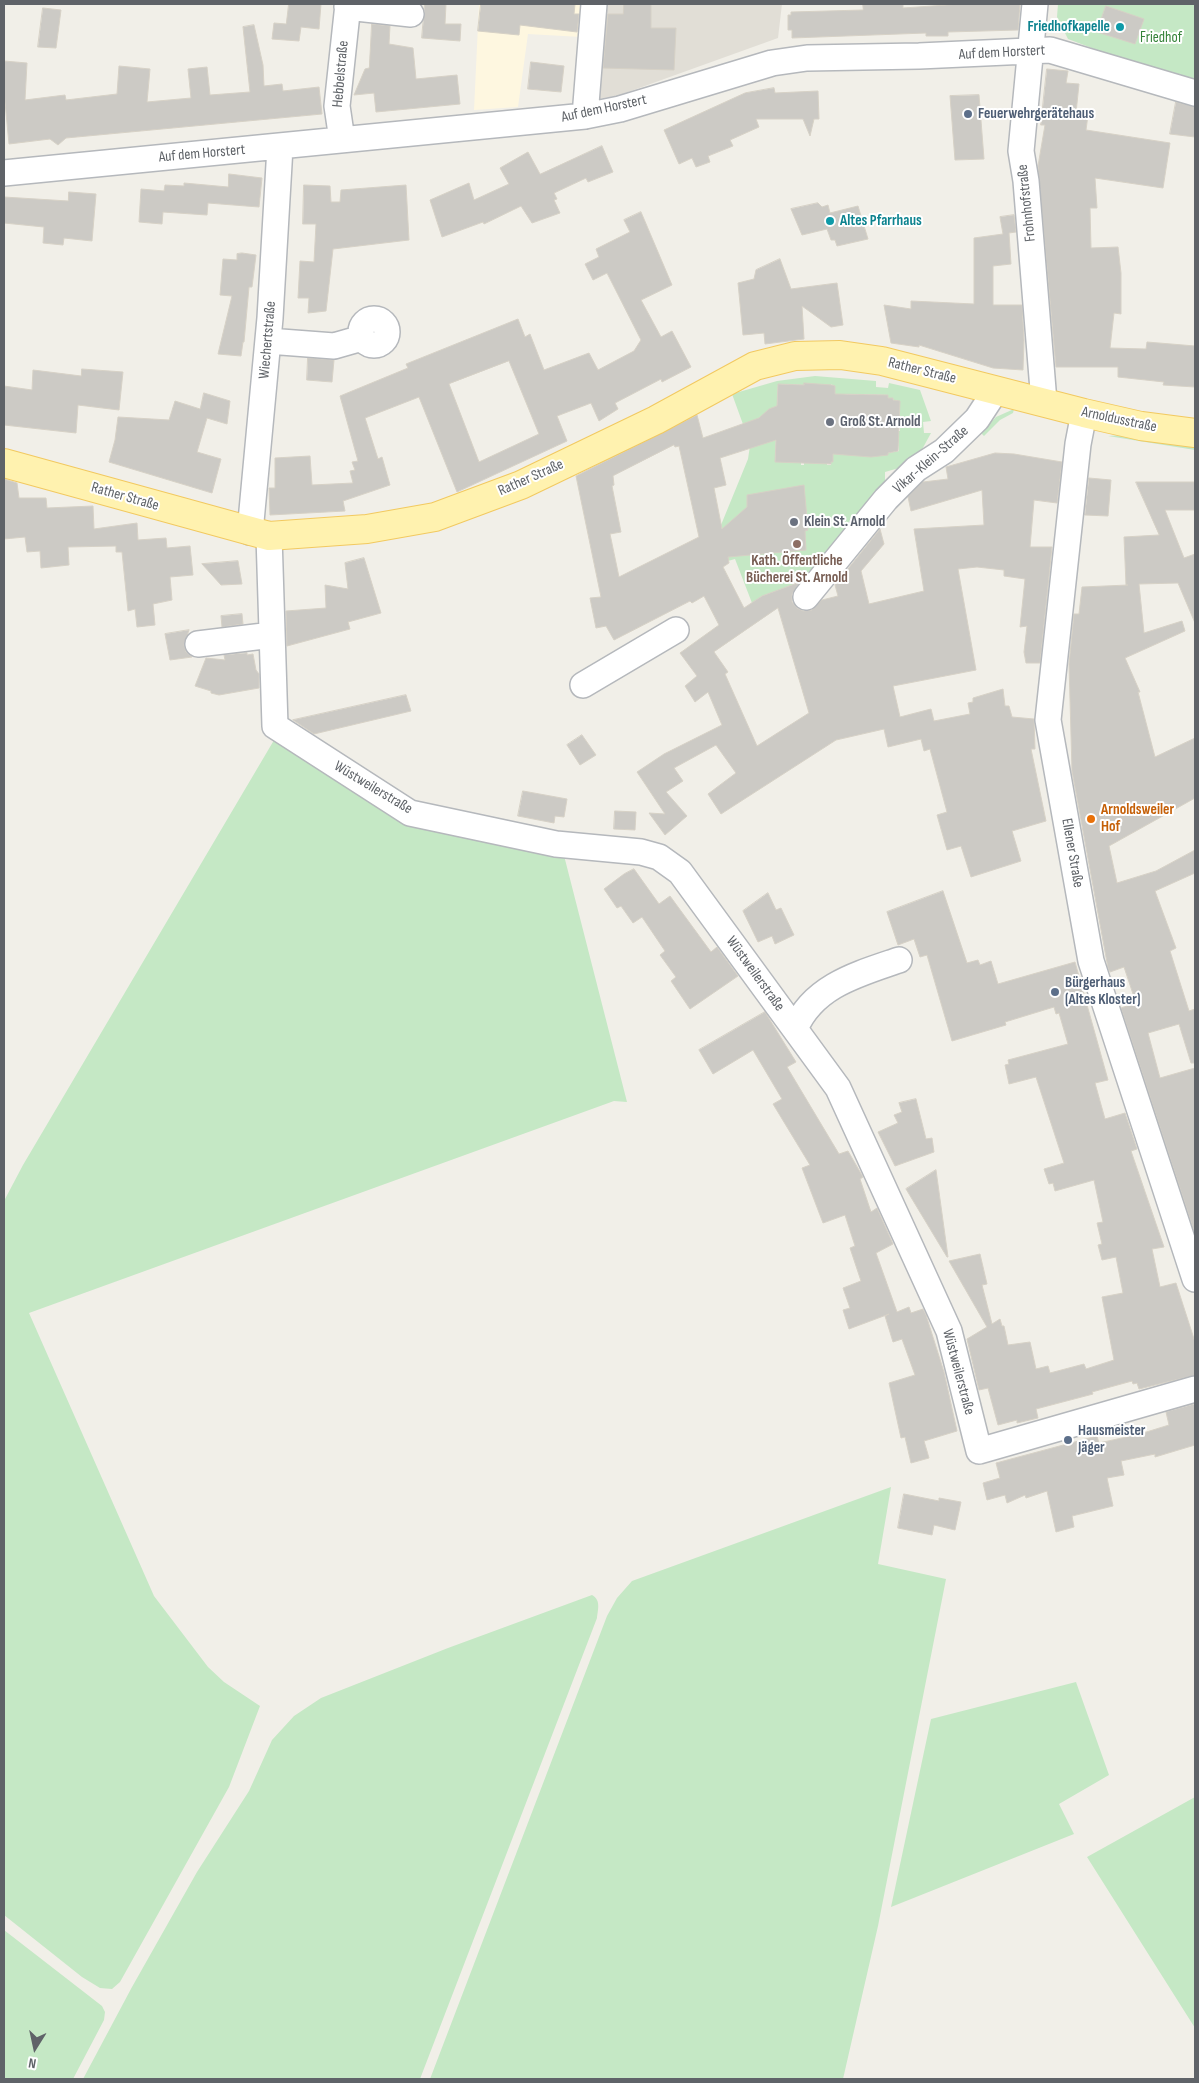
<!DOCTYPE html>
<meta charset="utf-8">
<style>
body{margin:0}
#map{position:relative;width:1199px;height:2083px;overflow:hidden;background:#f1efe8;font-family:"Sofia Sans Condensed",sans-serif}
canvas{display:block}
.frame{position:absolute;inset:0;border:5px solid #5f6368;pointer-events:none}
.north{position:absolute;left:10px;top:2023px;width:50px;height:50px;-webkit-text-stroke:4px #fff;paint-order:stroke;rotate:190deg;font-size:14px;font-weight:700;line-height:20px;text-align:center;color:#5f6368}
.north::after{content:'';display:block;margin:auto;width:18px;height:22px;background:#5f6368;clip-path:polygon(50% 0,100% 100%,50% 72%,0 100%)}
</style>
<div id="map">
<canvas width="1199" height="2083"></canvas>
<div class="frame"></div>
<div class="north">N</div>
</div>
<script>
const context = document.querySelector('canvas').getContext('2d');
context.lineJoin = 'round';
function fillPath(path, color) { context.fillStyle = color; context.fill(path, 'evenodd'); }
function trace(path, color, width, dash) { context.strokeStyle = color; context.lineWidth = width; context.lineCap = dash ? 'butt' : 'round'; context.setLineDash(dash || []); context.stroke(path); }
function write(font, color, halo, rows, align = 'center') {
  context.font = font + ' "Sofia Sans Condensed",sans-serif'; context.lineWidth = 4; context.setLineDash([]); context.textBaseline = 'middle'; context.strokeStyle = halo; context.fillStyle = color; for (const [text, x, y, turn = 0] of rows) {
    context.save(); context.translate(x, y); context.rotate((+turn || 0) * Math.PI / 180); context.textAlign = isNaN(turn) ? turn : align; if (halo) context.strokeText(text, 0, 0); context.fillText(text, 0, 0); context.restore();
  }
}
fillPath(new Path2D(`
 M479,4H585L581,37L528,34L518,107L474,110Z`), '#fef7e0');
fillPath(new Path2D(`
 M585,4H782L778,38L617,96L576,102Z`), '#e1ded6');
fillPath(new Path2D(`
 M1058,4H1195V82L1179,81L1068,39L1057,17Z
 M815,376L876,381V387L888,388L889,383L920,390L931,421L923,422L924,433H931L919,455L899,468L885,472V487L808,574L791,582L793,585L762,596L752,603L735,559L728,561L721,525L748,459L751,439L748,438L732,394L777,381ZM778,384L830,386L832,384L835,397L848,394L888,395V398H893L898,420H900V431H897L899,451L888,453V455H886L833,451V462H831V465H827V463L804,462V465H801V462H775Z
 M1014,409L1013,413L1000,420L984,436L981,433L996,417Z
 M1125,435L1195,447V450L1108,436Z
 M280,730L410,813L558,832L627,1102L614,1101L29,1313L154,1596L208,1667L224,1682L260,1706L229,1787L120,1982L112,1989L100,1988L82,1977L4,1915V1201L23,1165Z
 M891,1487L878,1564L946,1579L878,1926L843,2079H430L607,1616L617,1598L632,1581Z
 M592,1595C601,1600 598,1609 597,1618L420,2079H83L132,1987L197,1872L249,1791L272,1740L294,1716L321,1698L448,1648Z
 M1076,1682L1109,1775L1059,1804L1074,1834L891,1907L931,1719Z
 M1195,1797V2028L1087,1857Z
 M4,1930L102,2006L105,2012L104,2020L73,2079H4Z`), '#c5e8c5');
const building = new Path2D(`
 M289,4H321L319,29L301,27L299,41L272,39L274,23L286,24Z
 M425,4H446L445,24H461L460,41L422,38Z
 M481,4H575L574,14H579L577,32L520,25L519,35L478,31Z
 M624,4H651V28H676L674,70L603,68L608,14H623Z
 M863,4H903V8L961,4H1020L1018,30L948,32V36H926V33L792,38V30H788V15H791V12L863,10Z
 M1106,6L1144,19L1135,44L1097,32Z
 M43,8L61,10L56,48L38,47Z
 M372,24L390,26L389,44L413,48L416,79L457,75L460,104L376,112L374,93L354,95L365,69L369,68Z
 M254,25L263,65L264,86L282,84L283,91L319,87L322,114L66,138L58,145L50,139L9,144L4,92V61L27,63L25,100L65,95L66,100L117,94L119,66L150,69L147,102L191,98L188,69L207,67L210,95L250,92L243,27Z
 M531,62L564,66L561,92L528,89Z
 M1047,69L1068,71L1066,83L1079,84L1076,113L1088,115L1086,130L1170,143L1163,188L1095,178L1097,208H1090L1091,248L1118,247L1121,273V314L1114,313L1110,348L1146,349L1147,342L1195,346V387L1163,385L1164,382L1118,377V367H1056L1038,166L1045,125H1041Z
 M774,88L775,93L818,91L819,119H814L810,136L803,119H756L759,127L730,140L733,146L708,156L710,162L696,167L692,158L679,164L664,130L745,93Z
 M979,95L984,159L955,160L950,96Z
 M1176,102L1195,107V137L1170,134Z
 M602,146L613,172L588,182L586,178L554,193L557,199L554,200L560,213L532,223L521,206L484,224L483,222L442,237L430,200L469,183L474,200L509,184L500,168L528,152L540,174Z
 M229,174L262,178L259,207L208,203L207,215L163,212L162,224L139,222L141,189L164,191L165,185L184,186V183L228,187Z
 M304,185L330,186L331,202H340L341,190L406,185L409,240L333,249L326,311L308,313L309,298H298L300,261L314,262L316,224H303Z
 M69,192L96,194L92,241L64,238L63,245L43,243L44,227L4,223V197L68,201Z
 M818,203L822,207L828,205L830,213L858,206L868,239L837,246L835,240H831L827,229L802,235L791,209Z
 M641,212L672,285L641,300L661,337L672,331L691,367L662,382L661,379L615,403L618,409L599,421L591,403L557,416L567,441L457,492L419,397L365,418L378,459L382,457L390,485L343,501L345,511L270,515L269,488H275V458L310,456L312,485L353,483L350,471L355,470L352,462L358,461L340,396L408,368L406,364L518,319L525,337L530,334L544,370L589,353L598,370L634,351L641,340L607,273L593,280L585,264L599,257L596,249L630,232L624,220ZM509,361L539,434L479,462L449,384Z
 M1014,215L1016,232L1009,233L1011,264L993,266V305H1022L1024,340L1023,370L993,368L919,345V347L891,343L884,305L911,309V301L974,304V238L1003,234L1000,217Z
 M242,253L256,255L252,287H249L244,342H243L241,356L218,354L232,296L220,295L223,259L237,260V254Z
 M780,259L791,289L837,283L843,325L831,327L802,306L804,339L765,344L764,333L743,335L738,283L754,279L756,270Z
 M308,358L334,360L332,382L307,380Z
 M82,369L123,372L119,410L78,405L76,433L4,425V386L32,390L33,370L81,376Z
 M804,383L832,385L835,386V394L888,395V398H893V400L900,401L898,451L888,453V455L871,457L833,454V462H831V464L775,462L776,440L720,458L726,485L714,488L722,529L747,507V495L804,485L808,530L805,531L806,550L728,557L729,563L723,567L744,608L762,596L800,582L792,594V602L797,608L803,611L812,610L822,600L838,596L835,585L880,529L884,544L861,571L869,604L924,591L914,529L984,525L982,490L911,511L908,497L923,482L948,479L946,467L995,453L1014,454L1062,462L1057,503L1034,500L1030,547H1052L1040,663H1026L1024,652L1027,626L1020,627L1025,579L1004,576V570L977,567L958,569L976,670L893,686L900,717L931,709L934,721L970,714L968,703L973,702V698L1003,689L1005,706H1009L1012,717L1034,719L1035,749H1031L1046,821L1012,831L1021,861L971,877L961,846L947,850L937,815L947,812L930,749L924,751L921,739L888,747L884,729L836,740L721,814L708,794L736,773L716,745L674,768L683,781L666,792L687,816L665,835L649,813L665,814L637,772L664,754L722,725L708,692L695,702L685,686L697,676L680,653L719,625L704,596L692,603L690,601L614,640L606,626L596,628L590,598L601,597L576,476L697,415L703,438L759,418L769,409L777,406L778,384L804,385ZM674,445L675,447L679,446L699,537L619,577L610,534L621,532L612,486L614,485L613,476ZM778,608L809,713L757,746L725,674L728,672L714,652Z
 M204,393L230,401L227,424L207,418L197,452L221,459L212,493L109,462L115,440L118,417L169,420L175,401L200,409Z
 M1089,478L1111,480L1108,516L1085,515Z
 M4,479L17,483L19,498H46L47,508L93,506L94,529L137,523L138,540L166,538L167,548L190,546L193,575L170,577L172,600L153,604L155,625L137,627L135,609L128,611L122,552H116V546L68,547L69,565L41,568L40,551L27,552L25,537L4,539Z
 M1136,482H1195V510H1165L1184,558L1195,554V623L1178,583L1139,584L1144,633L1182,621L1185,631L1125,658L1140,692H1138L1155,757L1195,738V798L1109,846L1117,883L1156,871L1195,850V873L1155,891L1176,948L1170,951L1189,1011L1195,1009V1063H1191L1179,1024L1148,1033L1160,1078L1195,1068V1234L1121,1008L1136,1003L1124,967L1110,972L1108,968L1072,771L1069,664L1074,614H1079L1082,587L1128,585H1126L1124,537L1159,535Z
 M364,558L381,613L348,622L350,629L287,646L286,611L326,608L325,585L348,589L345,563Z
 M238,561L242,584L221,585L202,564Z
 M242,614L243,624L222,627L221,616Z
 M189,630L184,645L186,652L192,657L170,660L165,634Z
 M247,653V655L253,654L256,670L259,674V688L219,695L211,693V691L195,686L206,658L225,660L224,655Z
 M406,695L411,711L314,734L293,720Z
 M582,735L596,755L580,765L567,745Z
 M523,791L567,799L564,817L555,816L554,823L518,816Z
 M615,811L636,812L635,830L614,829Z
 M634,869L659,904L670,896L711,952L717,947L738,976L690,1009L671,981L676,977L660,955L665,951L642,917L633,923L621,906L617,908L604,889L624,874Z
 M943,891L967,963L978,960L980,965L991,961L998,984L1075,962L1108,1080L1095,1083L1105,1119L1125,1113L1137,1149L1131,1151L1164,1247L1152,1249L1160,1287L1176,1283L1195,1342V1375L1139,1389L1137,1383L1133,1384L1132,1381L1092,1392L1093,1394L1036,1409L1038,1418L1017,1423V1420L998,1425L988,1388L979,1390L967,1339L987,1327L949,1261L980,1254L987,1284L982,1285L992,1324L1000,1319L1002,1326H1004L1008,1345L1030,1342L1036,1369L1048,1366L1050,1373L1084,1364L1086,1369L1114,1360L1102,1297L1123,1293L1116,1257L1102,1260L1098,1245L1102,1244L1097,1223L1103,1222L1094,1180L1055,1191L1053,1183L1049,1184L1044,1169L1064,1163L1036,1077L1009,1084L1005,1065L1009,1064L1008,1060L1068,1044L1059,1013L1056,1014L1054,1007L1005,1022L1006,1025L952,1041L927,955L920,957L914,939L898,945L887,912Z
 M768,893L776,910L781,908L794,935L775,944L772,936L758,942L743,911Z
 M765,1012L796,1062L787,1067L839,1154L848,1151L863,1177L860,1179L871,1212L877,1208L893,1244L876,1253L897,1312L909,1307L911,1313L923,1309L926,1315L944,1372L957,1431L924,1441L929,1458L911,1463L905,1437L901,1438L889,1383L915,1375L902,1339L893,1342L885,1316L889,1314L849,1329L843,1310L850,1308L843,1288L861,1281L850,1248L855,1246L845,1215L823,1223L802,1168L810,1165L773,1104L782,1099L753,1050L713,1074L699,1050Z
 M916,1099L926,1139L932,1138L934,1152L895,1166L878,1132L898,1123L894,1115L902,1112L899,1103Z
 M936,1170L948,1257H947L906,1189Z
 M1195,1404V1445L1155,1457V1454L1121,1461L1124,1475L1107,1478L1113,1506L1072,1516L1074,1527L1056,1532L1047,1491L1026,1498L1025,1495L1007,1503L1005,1495L987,1500L983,1483L1000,1478L996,1463L1097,1436L1099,1443L1140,1434L1169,1425L1166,1412Z
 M904,1494L939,1501V1498L961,1502L955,1530L934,1525L932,1535L898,1528Z`);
fillPath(building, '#cccac5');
trace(building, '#d6d1c6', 1);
const minor = new Path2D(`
 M1035,4L1021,151L1026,181L1044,402
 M347,7L411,14
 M585,116L594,4
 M342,140L337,106L348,4
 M4,173L585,116L620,109L772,63L807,58L919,56L1050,50L1195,93
 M361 332a13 13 0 1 1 26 0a13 13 0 1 1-26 0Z
 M268,341L334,346L362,338
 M1084,413L1078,444L1048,720L1091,961L1195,1279
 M250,532L270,318L280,147
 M269,536L275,726L410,813L556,844L641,852L659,857L680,872L838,1088L949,1331L979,1451L1195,1389
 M806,597L886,499L916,469L944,451L977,419L996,390
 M198,644L272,635
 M583,685L676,630
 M795,1029C813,986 858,974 899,960`);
const major = new Path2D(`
 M4,463L269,536L367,529L435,517L521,485L656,420L755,366L795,356L840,355L882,361L1084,413L1141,426L1195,433`);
trace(minor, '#b5b8bc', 28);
trace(major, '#f2c960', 30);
trace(minor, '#fff', 25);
trace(major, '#fff2af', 28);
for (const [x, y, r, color] of [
 [1120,27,5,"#0f9aa8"],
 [968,114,5,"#5c6f8a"],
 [830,221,5,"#0f9aa8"],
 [830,422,5,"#6b7280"],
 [794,522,5,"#6b7280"],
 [797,544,5,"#8d6e63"],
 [1091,819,5,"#e8710a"],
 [1055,992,5,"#5c6f8a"],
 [1068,1440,5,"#5c6f8a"]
]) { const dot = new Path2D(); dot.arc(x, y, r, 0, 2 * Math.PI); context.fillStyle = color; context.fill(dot); trace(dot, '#fff', 2); }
write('bold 15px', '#0d838f', '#fff', [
 ["Friedhofkapelle",1110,27],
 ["Altes Pfarrhaus",840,221,"left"]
], 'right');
write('15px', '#348238', '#fff', [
 ["Friedhof",1161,38]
]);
write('15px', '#5f6368', '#fff', [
 ["Auf dem Horstert",1002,53,-3],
 ["Hebbelstraße",341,74,-85],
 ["Auf dem Horstert",604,109,-12],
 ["Auf dem Horstert",202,154,-5],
 ["Frohnhofstraße",1027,203,-96],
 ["Wiechertstraße",268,340,-85],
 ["Rather Straße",922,371,14],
 ["Arnoldusstraße",1119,420,12],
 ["Vikar-Klein-Straße",931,460,-41],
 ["Rather Straße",531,478,-24],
 ["Rather Straße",125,497,16],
 ["Wüstweilerstraße",373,788,31],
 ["Ellener Straße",1072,853,80],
 ["Wüstweilerstraße",755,974,54],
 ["Wüstweilerstraße",958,1372,75]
]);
write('bold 15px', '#4e5e75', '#fff', [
 ["Feuerwehrgerätehaus",978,114],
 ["Bürgerhaus",1065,983],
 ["(Altes Kloster)",1065,1000],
 ["Hausmeister",1078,1431],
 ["Jäger",1078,1448]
], 'left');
write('bold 15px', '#5b616d', '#fff', [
 ["Groß St. Arnold",840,422],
 ["Klein St. Arnold",804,522]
], 'left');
write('bold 15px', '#785e54', '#fff', [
 ["Kath. Öffentliche",797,561],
 ["Bücherei St. Arnold",797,578]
]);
write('bold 15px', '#c56008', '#fff', [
 ["Arnoldsweiler",1101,810],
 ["Hof",1101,827]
], 'left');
</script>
